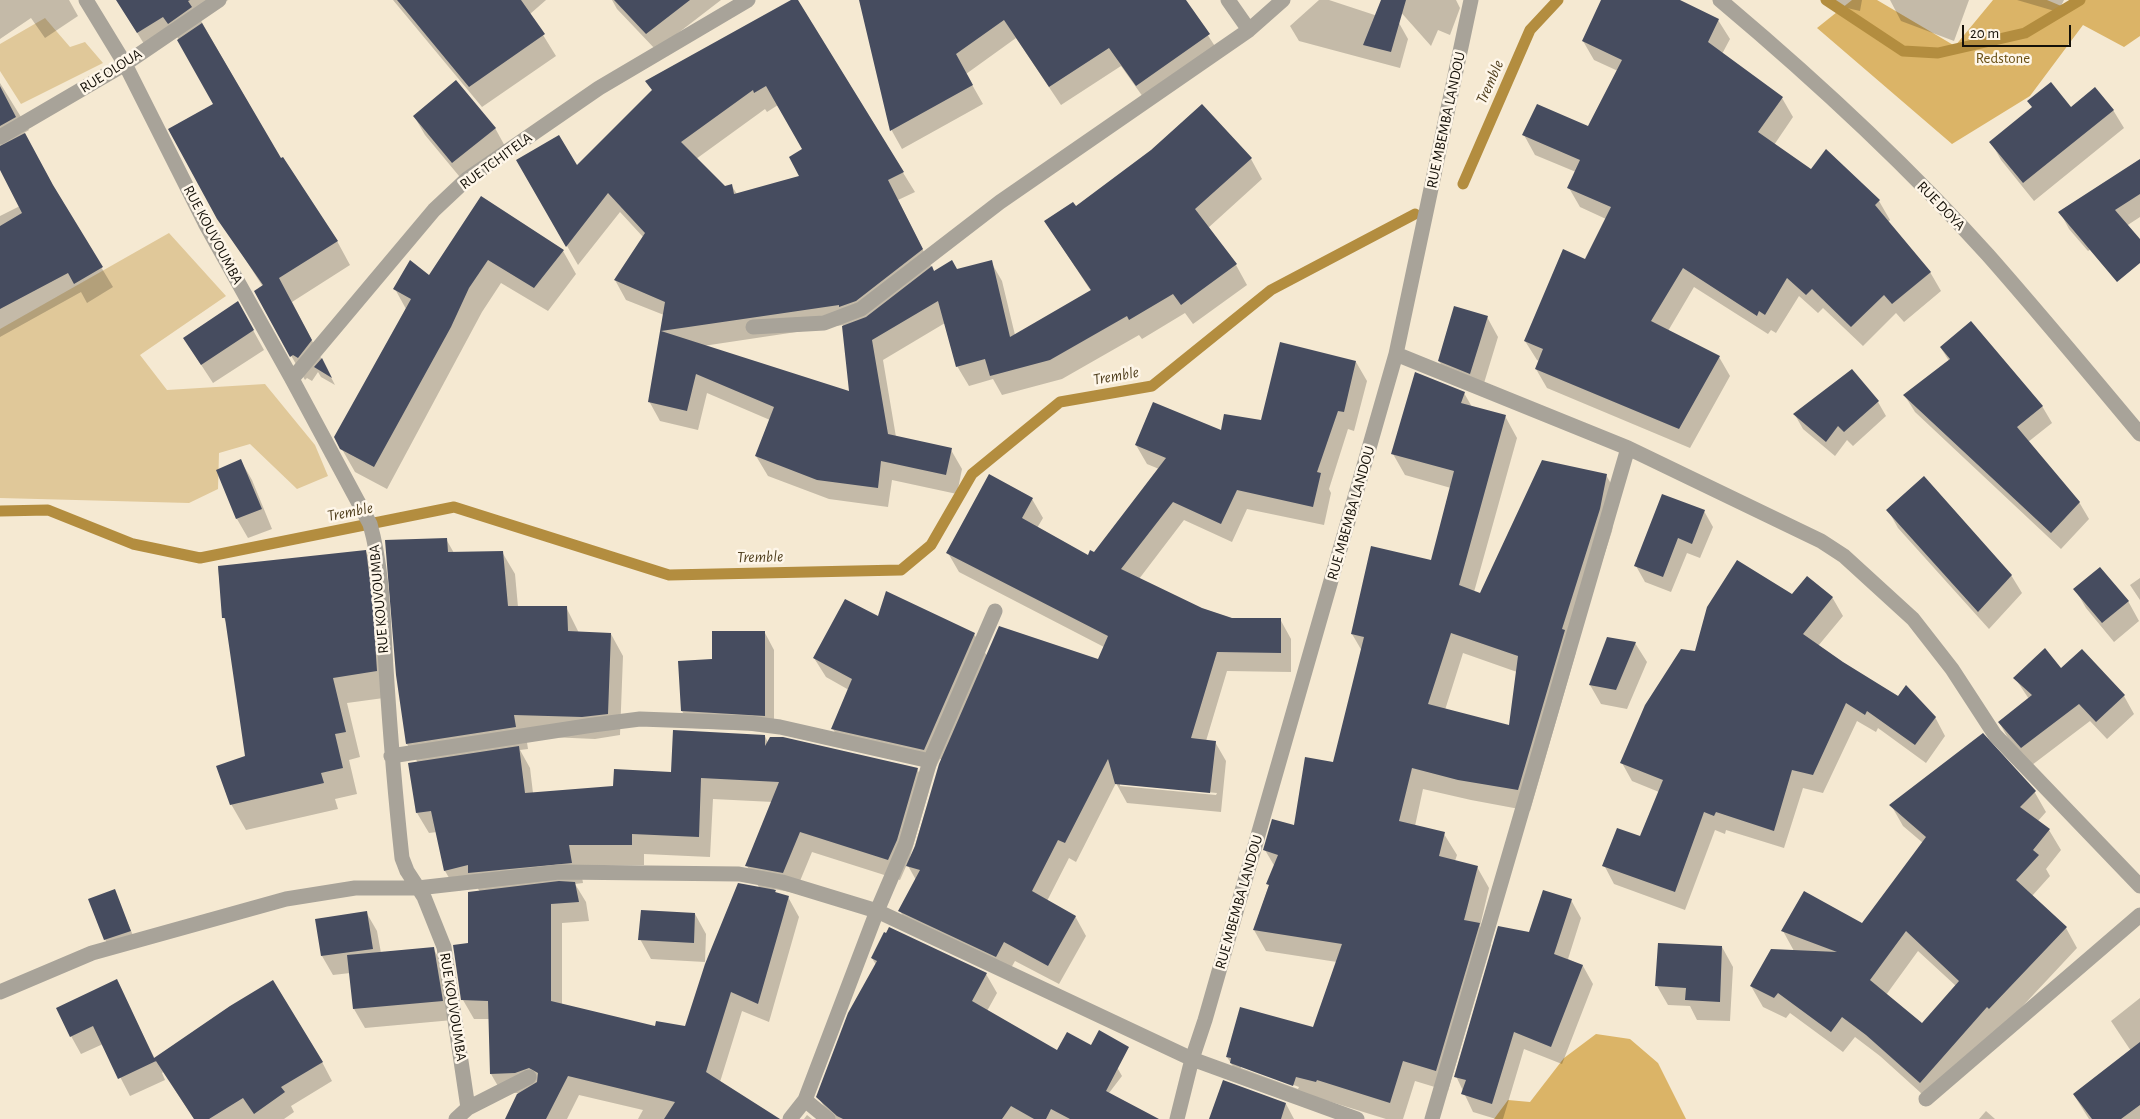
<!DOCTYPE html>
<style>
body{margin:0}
#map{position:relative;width:2140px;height:1119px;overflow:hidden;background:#f5e9d2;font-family:"Alegreya Sans",sans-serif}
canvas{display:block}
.scale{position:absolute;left:1962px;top:25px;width:109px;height:22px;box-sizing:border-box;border:2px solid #151109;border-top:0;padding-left:6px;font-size:15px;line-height:18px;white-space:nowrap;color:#151109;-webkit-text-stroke:4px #fef6e9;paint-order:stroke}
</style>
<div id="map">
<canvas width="2140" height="1119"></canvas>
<div class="scale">20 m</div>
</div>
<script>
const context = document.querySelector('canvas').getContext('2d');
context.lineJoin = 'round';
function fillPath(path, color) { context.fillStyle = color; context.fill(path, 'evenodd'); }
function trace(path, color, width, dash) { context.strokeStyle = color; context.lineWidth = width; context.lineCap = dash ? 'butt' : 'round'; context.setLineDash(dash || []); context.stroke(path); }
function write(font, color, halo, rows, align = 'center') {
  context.font = font + ' "Alegreya Sans",sans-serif'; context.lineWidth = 5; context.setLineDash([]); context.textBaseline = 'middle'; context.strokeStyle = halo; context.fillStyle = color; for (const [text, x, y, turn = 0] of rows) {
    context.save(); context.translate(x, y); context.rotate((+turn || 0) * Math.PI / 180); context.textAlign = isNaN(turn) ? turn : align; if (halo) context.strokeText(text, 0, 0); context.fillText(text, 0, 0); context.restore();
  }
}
fillPath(new Path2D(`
 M45,18L70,47L85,42L103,63L21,104L0,71V44Z
 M169,233L226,296L140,355L167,390L265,384L315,445L328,476L297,489L250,444L219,453L218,489L189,503L0,498V329Z`), '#e0c899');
fillPath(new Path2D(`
 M1852,0H1877L1955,46L1993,0H2047L2066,8L2069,0H2140V36L2124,47L2083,25L2030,96L1952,144L1817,28Z
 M1596,1034L1630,1039L1658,1063L1686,1119H1494L1508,1100L1530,1102L1564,1058Z`), '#dbb467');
fillPath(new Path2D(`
 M0,0H69L78,16L45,38L31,18L0,39Z
 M117,0H228L200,19L281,160L337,241L350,265L292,302L335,385L321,377L318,372L312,381L307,378L305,380L255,292L263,287L219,218L215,104L176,35L149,52Z
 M393,0H546L530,14L556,56L482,107Z
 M612,0H721L656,50L617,9Z
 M793,0H796L915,192L898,200L934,272L956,270L991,262L1002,281L1015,335L1091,291L1045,221L1075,208L1152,151L1202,105L1251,159L1262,179L1208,228L1236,265L1247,285L1193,324L1185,313L1142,339L1139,335L1062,379L1002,395L993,379L969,386L957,366L945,323L883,360L896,437L951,450L962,469L957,494L892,480L888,507L829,499L768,476L756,456L770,420L707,393L698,430L660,421L649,401L664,315L626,300L615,280L644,238L620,212L578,265L518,161L577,167L653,91L647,81ZM778,105L804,150L801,176L737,194L731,185L724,187L696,159L765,109L767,112ZM843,325L851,393L703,346Z
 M860,0H1185L1220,54L1148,104L1121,66L1061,105L1016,38L966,74L983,104L902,149L892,131Z
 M1319,0H1329L1399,23L1408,39L1400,68L1299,41L1290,26Z
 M1390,0H1456L1460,8L1450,35L1438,30L1431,46Z
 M1603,0H1677L1718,20L1730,39L1722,54L1782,98L1793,117L1774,145L1811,171L1826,150L1879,201L1890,220L1888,222L1930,272L1941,291L1904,322L1896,313L1863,346L1823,308L1818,313L1799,296L1776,333L1771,330L1768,334L1694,287L1668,331L1719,357L1730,376L1690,448L1547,388L1536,369L1539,361L1537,360L1525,341L1586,261L1606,219L1580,207L1569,188L1576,172L1535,155L1524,135L1589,128L1618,71L1594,60L1583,41Z
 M1831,0H1862L1860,11L1834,5Z
 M1890,0H1969L1954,41L1901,21Z
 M2017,0H2064L2058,12Z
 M0,83L29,130L24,133L59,197L113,287L87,303L81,292L0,337V216L20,206L0,168Z
 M2033,108L2113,110L2124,128L2034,201L2001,160L1991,142Z
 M414,116L495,128L506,148L464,182L425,135Z
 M2140,160V217L2088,251L2069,229L2060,212Z
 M481,198L563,251L576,274L548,311L501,283L482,312L387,489L355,472L335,437L406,309L395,289L429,277Z
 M238,303L264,350L213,383L196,357Z
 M1487,317L1498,337L1481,393L1450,380L1439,361Z
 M1941,348L2042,406L2052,423L2028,442L2079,502L2089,519L2061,549L1915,412L1905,396L1949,361Z
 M1356,362L1367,381L1354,431L1348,429L1329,489L1331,493L1324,525L1247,509L1232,542L1184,520L1139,579L1202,609L1232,619H1280L1291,639V672L1227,671L1206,741L1215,742L1226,761L1221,812L1127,803L1116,783L1076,862L1069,858L1047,901L1075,916L1086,936L1059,984L1015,961L1007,975L911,930L900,911L916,880L907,864L900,880L812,852L795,893L774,889L777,894L788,897L799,917L769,1022L742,1011L720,1082L777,1119H638L643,1110L579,1095L567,1119H506L519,1093H502L491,1074L490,1019H474L463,1000L480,892L477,887L457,891L445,871L437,832L429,833L417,813L418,763L407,744L446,539L454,553L502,552L515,574L518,607H566L579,633L611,634L623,656L620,735L595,739L526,736L528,749L520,750L530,768L533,793L614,787L673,773L765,736L768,743L917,769L929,790L910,857L911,858L942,759H940L935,769L844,748L833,729L849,690L826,677L814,658L878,618L974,634L987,656L1099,660L1104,647L959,572L948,553L1032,499L1043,518L1037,528L1088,556L1094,554L1159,469L1147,464L1136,445L1222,432L1262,421ZM1120,784L1217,793L1216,795L1120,786ZM713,799L773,802L747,866L760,889L686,1028L656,1027L562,1005V923L589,921L586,902L575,884L583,883L580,865H644V854L710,857Z
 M1464,393L1472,407L1505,416L1517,438L1474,592L1481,595L1606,475L1618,496L1612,531L1574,649L1576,652L1530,811L1471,800L1423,789L1415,826L1444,834L1457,855L1455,861L1477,867L1489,888L1480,926L1491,945L1448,1091L1415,1081L1403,1119H1386L1328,1101V1103L1240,1078L1227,1057L1314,1029L1337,962L1266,951L1254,930L1275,867L1265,850L1295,827L1334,763L1362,651L1352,634L1432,561L1451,488L1405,475L1393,454ZM1463,653L1517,672L1510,726L1445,710ZM1241,1065L1299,1087L1298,1089L1241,1068Z
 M1878,402L1886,416L1853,446L1847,440L1835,456L1803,429L1795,415Z
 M241,461L252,480L272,529L248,538L237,519L217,470Z
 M1888,510L2011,575L2022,593L1989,629L1898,528Z
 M1704,511L1713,527L1700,558L1687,553L1671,592L1645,582L1636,566Z
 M366,552L380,577L391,697L347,703L360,757L349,760L357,794L335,799L338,809L246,830L231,804L247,757L227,624L224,618L218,568Z
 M2140,578V600L2130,585Z
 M2075,589L2128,601L2139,621L2114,642L2086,608Z
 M1792,596L1832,597L1843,616L1818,646L1842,664L1935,717L1945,736L1926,763L1878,728L1876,732L1857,721L1823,793L1803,788L1784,848L1726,830L1725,834L1715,830L1685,910L1614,884L1604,865L1640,838L1659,792L1632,781L1622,763L1696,653Z
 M765,633L774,650V732L692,728L682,711L713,661Z
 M1635,643L1647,662L1627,709L1601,704L1590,685Z
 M2082,651L2124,696L2134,714L2107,739L2090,721L2032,765L2009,740L1999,722L2029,699L2015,678L2061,670Z
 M2034,791L2046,812L2038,821L2049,830L2061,850L2046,869L2050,876L2032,896L2066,928L2077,948L1932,1103L1880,1056L1855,1037L1843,1052L1790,1013L1786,1018L1763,1007L1751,986L1794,951L1783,931L1862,925L1923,843L1903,826L1891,805ZM1918,951L1956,986L1922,1024L1886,995Z
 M114,891L135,940L110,949L105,939Z
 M1571,900L1581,918L1568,959L1583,966L1593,984L1562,1064L1524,1049L1503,1119H1496L1473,1112L1456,1076L1529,933Z
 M366,912L377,931L381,953L433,948L444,967L453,1020L365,1028L354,1009L350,973L333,975L322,956L317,920Z
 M695,914L706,934L705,962L651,959L640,939Z
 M1722,947L1733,967L1730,1021L1697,1020L1690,1006L1668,1005L1657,986Z
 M872,958L986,974L997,993L987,1011L1058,1052L1111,1057L1122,1076L1089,1119H832L818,1097L876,965Z
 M116,981L155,1059L322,1062L332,1081L291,1106L294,1112L284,1119H194L163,1072L162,1073L165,1080L130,1096L103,1044L81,1054L71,1036Z
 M2140,998V1119H2089L2074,1095L2131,1051L2111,1021Z
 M1224,1082L1286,1104L1294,1119H1214Z
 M1986,1111L1995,1119H1979Z
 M807,1115L812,1119H804Z`), '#0003');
trace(new Path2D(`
 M1826,0L1903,51L1938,53L2025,33L2080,0
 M1463,184L1530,30L1558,0
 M0,511L48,510L133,544L200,558L454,507L669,575L901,570L931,545L972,474L1060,402L1152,386L1271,290L1415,214`), '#b38d3f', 11);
fillPath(new Path2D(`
 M116,0H190L188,1L192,7L168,24L163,17L137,33Z
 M397,0H521L545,34L469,87Z
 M614,0H690L646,34Z
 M791,0H798L904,172L888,180L923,249L856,301L839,307V305L661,331L849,391L842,326L866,317L932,266L934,271L952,260L957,269L992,260L1010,337L1091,290L1044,221L1073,202L1076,206L1151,150L1202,104L1252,158L1195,209L1237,264L1181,305L1173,294L1129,320L1127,316L1050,360L990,376L985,359L956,367L938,301L872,340L888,434L952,448L946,475L881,461L878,488L817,480L755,456L774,407L696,374L687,411L648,402L665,302L614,280L645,233L608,193L566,247L516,160L559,135L577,165L652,90L645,81ZM766,86L802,149L789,157L799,176L734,194L732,184L725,186L681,142L753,90L754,93Z
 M859,0H1186L1210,34L1136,86L1109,48L1049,87L1004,20L956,54L973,85L890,131Z
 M1381,0H1406L1391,52L1363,45Z
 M1601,0H1680L1719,19L1708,42L1783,97L1758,132L1811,169L1826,149L1880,200L1875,205L1931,272L1892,304L1884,295L1851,327L1812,289L1806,295L1787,278L1765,315L1759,311L1757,316L1683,268L1651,321L1720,356L1679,429L1535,369L1543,349L1524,341L1563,249L1585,259L1611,207L1567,188L1580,160L1522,135L1537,104L1588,126L1622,60L1582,41Z
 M202,23L281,158L283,157L338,241L279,278L312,340L298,358L293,355L290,357L254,291L263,285L217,219L168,129L213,104L177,40Z
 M456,80L496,128L452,163L413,116Z
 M2051,82L2071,107L2095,87L2114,110L2023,183L1989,142L2032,107L2027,101Z
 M0,86L16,117L0,126Z
 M25,133L53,185L103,267L74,284L68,273L0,309V226L22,213L0,170V146Z
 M2140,159V194L2115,210L2140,239V263L2117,282L2058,212Z
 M481,196L564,250L534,288L488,260L469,288L451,327L374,467L340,449L334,437L411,299L393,289L410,260L429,275Z
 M238,301L254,330L201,365L183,338Z
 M1454,306L1488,316L1470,374L1438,361Z
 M1971,321L2043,406L2017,427L2080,502L2051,533L1903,395L1950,359L1940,347Z
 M1280,342L1356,361L1344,412L1338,411L1317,472L1321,473L1313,507L1237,490L1221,524L1173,502L1121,569L1202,608L1232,618H1281V653L1217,652L1191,738L1216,741L1210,793L1115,784L1108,759L1065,843L1058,840L1032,891L1076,916L1048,966L1004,942L996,957L898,911L920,870L906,866L915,846L939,764L999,626L1098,659L1108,636L946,553L989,474L1033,498L1022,518L1088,555L1090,550L1094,552L1166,458L1135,445L1153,402L1221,430L1224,414L1261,420Z
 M322,358L332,378L314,367Z
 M1852,369L1879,401L1844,432L1838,426L1826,442L1793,414Z
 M1415,372L1465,392L1461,403L1506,415L1459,585L1480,593L1542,460L1607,474L1600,509L1562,629L1565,630L1518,790L1458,780L1412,768L1399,821L1445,832L1439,856L1478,866L1464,920L1480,923L1436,1071L1403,1061L1390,1103L1317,1080L1316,1082L1296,1077L1293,1086L1230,1063L1231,1058L1226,1057L1240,1007L1313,1027L1342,944L1253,930L1269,885L1266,884L1278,855L1263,850L1272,819L1294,825L1305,757L1333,762L1364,637L1351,634L1371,546L1431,560L1454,471L1391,454ZM1451,633L1518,656L1509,725L1428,704Z
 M241,459L262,509L236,519L216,470Z
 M1924,476L2012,575L1978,612L1886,510Z
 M1662,494L1705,510L1692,544L1678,538L1663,577L1634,566Z
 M447,538L448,552L503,551L508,606H567L568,631L611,633L608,714L582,717L514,715L516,727L406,744L396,675L385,540Z
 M366,550L372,596L377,671L333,678L346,732L335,734L343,768L321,773L324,783L230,805L216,766L245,756L225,618H222L218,566Z
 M1737,560L1792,594L1807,576L1833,597L1803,634L1843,662L1898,696L1906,685L1936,717L1915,745L1867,711L1865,715L1846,703L1813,775L1792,770L1774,831L1716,812L1714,816L1704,812L1675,892L1602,866L1617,828L1640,836L1663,780L1620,763L1645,705L1681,649L1695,651L1707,607Z
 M2100,567L2129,601L2102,623L2073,589Z
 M886,591L975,633L924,750L831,729L852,679L813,658L845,599L878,616Z
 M712,631H765V716L681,711L678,661L712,659Z
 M1607,637L1636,642L1616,690L1589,685Z
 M2045,648L2061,668L2082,649L2125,695L2096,722L2079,704L2021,748L1998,722L2032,695L2013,678Z
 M673,730L765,735V746L770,737H783L918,768L897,840L888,860L800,832L783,873L745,866L779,782L701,778L699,837L632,834V845H569L572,863L468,873V865L444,871L431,811L416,813L408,763L519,746L525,793L613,786L614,769L671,772Z
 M1983,733L2036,791L2020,807L2050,829L2033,850L2039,855L2016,880L2067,927L1989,1009L1987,1007L1920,1083L1866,1035L1842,1017L1831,1032L1778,993L1774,998L1750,986L1771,949L1837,952L1781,931L1804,891L1862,923L1926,837L1889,805ZM1906,931L1959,981L1922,1023L1870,980Z
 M559,881L575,882L579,902L551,904V1001L655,1026L656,1021L685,1026L705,964L738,883L776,890L775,892L789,896L758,1004L731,992L706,1072L780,1119H664L675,1102L568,1076L546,1119H505L517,1094L537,1082L538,1073L529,1068L515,1073L490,1074L488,1001L461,1000L453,945L468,943V892Z
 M115,889L131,931L104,940L88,899Z
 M1543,890L1572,899L1554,954L1583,965L1551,1047L1514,1032L1492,1104L1461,1094L1466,1080L1454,1077L1498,926L1529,932Z
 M641,910L695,913L694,943L638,940Z
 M367,911L373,949L321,956L315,919Z
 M889,927L987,973L972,1001L1057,1050L1067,1032L1091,1045L1099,1030L1129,1047L1106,1091L1159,1119H1070L1051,1109L1046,1119H1034L1011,1106L1002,1119H843L837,1116L816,1097L848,1013L877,961L871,958L884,932L886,933Z
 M1658,943L1722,946L1720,1002L1685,1000L1686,988L1655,986Z
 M434,947L443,1001L353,1009L347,955Z
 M117,979L154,1058L230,1006L273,980L323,1062L281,1087L285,1092L254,1114L243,1098L209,1119H194L154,1058L156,1061L118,1079L93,1026L70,1037L56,1008Z
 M2140,1042V1105L2121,1119H2092L2073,1094Z
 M1223,1080L1286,1103L1281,1119H1209Z`), '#464c5f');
trace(new Path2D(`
 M86,0L125,64L205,223L292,379L370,524C383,570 383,620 386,668C390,731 395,794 402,858L407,871L424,897L444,947L468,1108
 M1228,0L1249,30
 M1720,0C1814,79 1906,164 1988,255C2040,314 2090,374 2140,434
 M0,137L125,64L219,0
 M753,327L824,323L861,309L1000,202L1249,30L1283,0
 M1396,354L1628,448L1821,541L1844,556L1913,619L1952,669L1995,735L2140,886
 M292,379L434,210L467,179L599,88L748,0
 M391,756L593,725L640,719L749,723L780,727L930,761
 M0,992L92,953L286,899L355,888H418L559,872L739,874L782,882L877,911L1192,1059L1357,1119
 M1926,1099L2140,915
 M805,1100L828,1119
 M456,1119L468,1108L529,1077
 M790,1119L805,1100L877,911L906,843L930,761L995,611
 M1177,1119L1192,1059L1205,1020L1396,354L1471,0
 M1432,1119L1628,448`), '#a8a399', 15);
write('15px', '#6a5014', '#fef6e9', [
 ["Redstone",2003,58]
]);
write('15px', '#151109', '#fef6e9', [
 ["RUE OLOUA",111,71,-32],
 ["RUE MBEMBA LANDOU",1446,120,-78],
 ["RUE TCHITELA",496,161,-36],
 ["RUE DOYA",1941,206,46],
 ["RUE KOUVOUMBA",213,235,62],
 ["RUE MBEMBA LANDOU",1351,513,-74],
 ["RUE KOUVOUMBA",379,599,-95],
 ["RUE MBEMBA LANDOU",1239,902,-74],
 ["RUE KOUVOUMBA",453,1007,81]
]);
write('italic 16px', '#503f1e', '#fef6e9', [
 ["Tremble",1490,82,-66],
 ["Tremble",1116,376,-10],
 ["Tremble",350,512,-11],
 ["Tremble",760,557,-1]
]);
</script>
